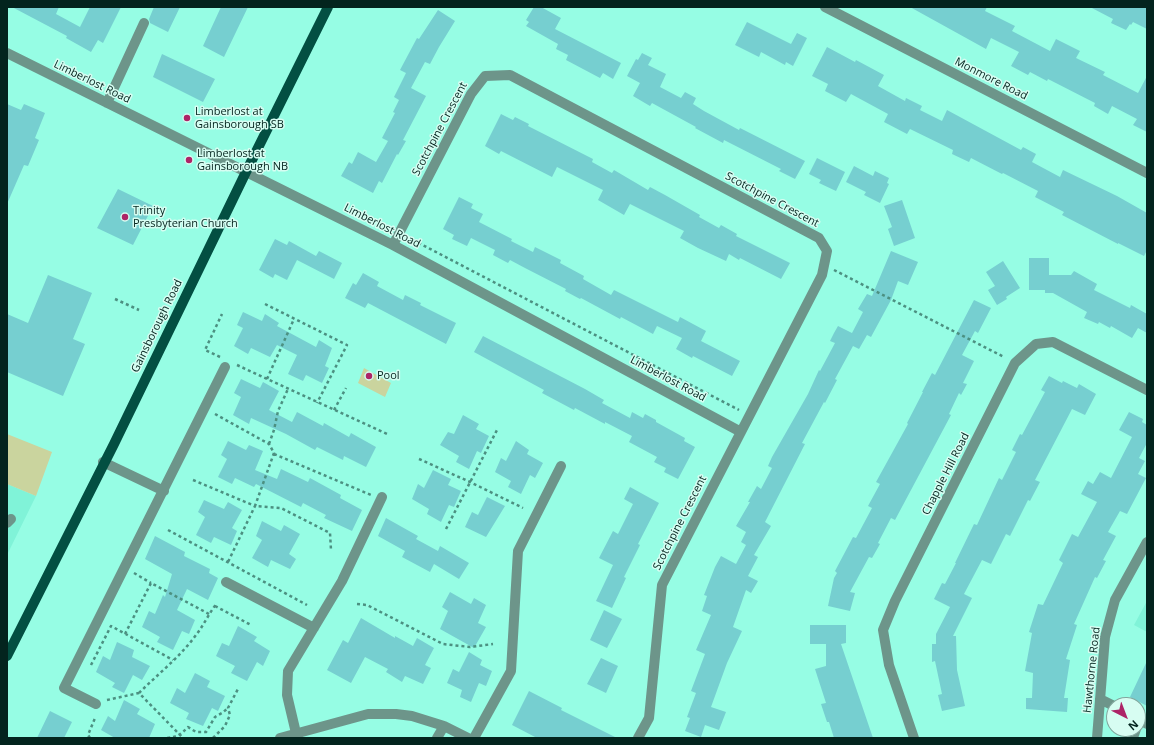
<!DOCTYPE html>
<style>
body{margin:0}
#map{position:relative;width:1154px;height:745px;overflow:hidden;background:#96fde4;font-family:"Open Sans",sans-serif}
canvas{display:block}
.frame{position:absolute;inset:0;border:8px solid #03241e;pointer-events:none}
.north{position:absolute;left:1106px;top:697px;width:40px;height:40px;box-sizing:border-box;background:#d7fdf2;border:1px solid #82a69d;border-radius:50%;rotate:138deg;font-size:11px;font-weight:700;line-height:16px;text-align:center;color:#03241e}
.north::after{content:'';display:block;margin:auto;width:14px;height:18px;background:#ad2467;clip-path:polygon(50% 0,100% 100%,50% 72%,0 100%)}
</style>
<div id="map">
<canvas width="1154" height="745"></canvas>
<div class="frame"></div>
<div class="north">N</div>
</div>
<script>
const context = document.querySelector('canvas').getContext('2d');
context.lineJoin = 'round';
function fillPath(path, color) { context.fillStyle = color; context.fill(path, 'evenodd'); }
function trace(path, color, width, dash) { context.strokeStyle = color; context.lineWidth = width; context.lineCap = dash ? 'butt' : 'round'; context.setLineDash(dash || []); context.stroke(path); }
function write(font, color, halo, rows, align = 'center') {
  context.font = font + ' "Open Sans",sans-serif'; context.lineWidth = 3; context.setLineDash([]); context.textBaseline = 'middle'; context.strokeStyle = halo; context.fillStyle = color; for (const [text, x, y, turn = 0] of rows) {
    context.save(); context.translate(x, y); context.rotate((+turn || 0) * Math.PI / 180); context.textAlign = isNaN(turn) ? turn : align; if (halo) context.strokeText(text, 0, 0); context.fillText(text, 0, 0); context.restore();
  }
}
fillPath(new Path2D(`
 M7,484L36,496L7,555Z
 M1147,601V632L1134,625Z`), '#80f3d8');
fillPath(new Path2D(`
 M364,368L391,383L385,397L358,383Z
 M7,434L52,452L36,496L7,484Z`), '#cad49e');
fillPath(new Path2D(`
 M12,7H59L56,14L80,27L90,7H121L103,43L98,40L91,52L66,38L67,36Z
 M154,7H180L168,32L150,23L149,19Z
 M221,7H248L224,57L203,46Z
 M534,7H541L561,18L555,29L621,63L613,79L603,73L600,78L566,60L568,55L556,49L558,44L526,26L529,22L526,20Z
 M910,7H987L985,11L1015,26L1012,31L1050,51L1056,39L1080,51L1076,58L1105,72L1103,75L1138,93L1147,76V132L1133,125L1137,119L1112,106L1108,114L1094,106L1095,103L1048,79L1047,81L1030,72L1028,75L1011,66L1019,52L991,38L986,49Z
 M1090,7H1147V29L1133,22L1131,25L1130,24L1126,30L1111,23L1113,19Z
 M438,10L455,21L439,47L430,64L425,62L411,88L426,96L403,140L406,141L398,155L397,154L382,183L379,181L373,193L341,176L349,162L352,164L358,152L376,162L388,141L382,138L395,113L393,112L399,100L394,97L406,73L400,70L417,38L419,39Z
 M747,22L791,44L797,33L807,38L793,66L786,62L785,65L761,52L759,57L735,45Z
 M827,47L855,62L856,60L884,75L878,86L905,101L906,98L922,106L920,110L942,121L947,110L1021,150L1023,147L1036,154L1032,162L1060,177L1063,170L1117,196L1147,213V250L1144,256L1118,243V244L1062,215L1064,212L1035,197L1038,191L1003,173L1002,174L971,158L969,162L952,154L953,150L910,129L907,134L884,122L888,114L851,94L846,102L825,91L828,84L812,76Z
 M642,53L652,58L648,65L666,74L660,87L681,98L685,92L696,98L693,104L704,111L739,130L740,128L805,161L795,179L779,171L781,169L724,140L723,143L695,128L696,127L652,103L650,106L633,96L640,83L627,76L636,59L638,60Z
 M162,54L215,79L203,102L153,77Z
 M7,104L21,110L24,104L45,113L35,138L39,140L28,166L24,165L7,204Z
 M501,114L513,120L515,117L529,124L528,126L593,159L592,162L612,173L614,170L648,190L650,187L665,195L700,215L699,217L719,228L721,225L737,234L736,236L790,263L781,279L740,258L739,260L729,254L726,261L698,248L680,238L684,231L630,204L624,215L598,200L603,190L557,167L552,177L501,151L499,154L485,146Z
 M817,158L845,172L836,191L819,183L821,180L809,174Z
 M854,166L873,176L875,171L889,178L887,183L889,184L880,203L864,195L866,192L846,182Z
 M118,189L153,206L133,245L97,228Z
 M459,197L473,204L471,208L483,214L479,222L512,239L511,241L533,252L535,247L561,260L560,263L584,276L583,279L611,295L614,290L678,322L680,317L706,331L701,341L740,361L732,376L693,356L692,358L676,349L682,338L657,326L653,334L621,317L620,319L581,298L580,299L565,291L566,289L525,268L510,260L508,263L493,255L495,250L471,238L467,246L452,239L454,235L443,229Z
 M902,200L915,238L894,246L888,229L892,227L884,206Z
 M275,239L287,245L289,241L316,256L319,251L342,263L334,279L297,260L287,280L275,274L273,278L259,270Z
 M891,251L918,262L908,285L898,281L891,300L871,337L867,335L859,349L853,346L835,379L837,380L825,403L824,402L802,443L805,444L765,522L771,526L754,555L758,557L748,576L758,581L751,593L746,590L733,627L742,631L727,663L711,707L726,712L719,730L705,725L701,737L685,731L690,718L687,717L696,693L691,691L705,654L696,650L711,615L702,611L707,596L704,595L715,567L721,556L736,564L746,545L741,542L746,532L736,526L750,502H748L757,486L761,489L772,468L768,466L772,457L808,394L819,370L820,371L835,343L830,341L834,333L838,326L852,333L863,312L858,309L867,294L872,296Z
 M1029,258H1049V275H1071L1074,271L1097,284L1094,290L1130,308L1131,305L1147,314V333L1138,328L1132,338L1111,326L1110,328L1099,322L1098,324L1084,318L1087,312L1053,293H1045V290H1029Z
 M1003,261L1020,288L1006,297L1007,299L997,305L988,290L995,286L986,272Z
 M363,273L379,282L377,286L403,300L405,295L421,303L420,305L456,323L446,344L368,303L365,308L345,298L353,283L356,285Z
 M48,275L92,293L73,339L85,344L63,396L7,372V314L28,323Z
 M974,300L991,308L978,333L975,331L962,355L974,361L963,383L967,384L961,395L959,393L949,414L951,415L895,520L891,518L878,543L880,544L872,558L869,557L850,592L855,593L850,611L828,606L834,578L837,573L835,571L853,537L856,538L872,508L868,506L880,484L876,482L908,424L907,423L923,392H922L932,373L935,375Z
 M243,312L262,321L265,314L279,323L277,326L316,347L319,340L332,348L325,366L329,368L322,383L306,375L303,381L288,374L297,355L277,345L270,357L251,348L248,354L234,346L243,328L237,325Z
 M483,336L585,389L604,400L602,403L630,418L632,412L643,418L645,414L656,420V422L685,438L684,441L695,447L678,479L664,472L666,468L654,462L657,457L629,442L632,436L605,422V424L575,408L574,410L542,393L544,390L474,352Z
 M1049,376L1062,383L1063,381L1077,388L1079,384L1096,394L1085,415L1072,409L1035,480L1040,482L1030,501L1028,500L1010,536L1006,534L991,564L982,560L964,594L972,598L953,636H956L957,670L965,706L942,711L938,695L942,694L935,661L932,662V644H936V634L950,607L934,599L942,583L945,584L956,563H955L974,524L977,525L999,478L1002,480L1016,452L1012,450L1020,434L1022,435L1045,392L1041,390Z
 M241,379L260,388L263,382L279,391L269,410L292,422L297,412L323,426L324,423L349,437L351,433L376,447L366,467L344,456L343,460L317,447L315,450L286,434L251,418L249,424L233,415L241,397L234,393Z
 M1129,412L1143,419L1142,422L1147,425V443L1139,458L1145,461L1138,474L1146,478L1127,514L1120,511L1108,532L1116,536L1103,560L1106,561L1097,578L1095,577L1074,624L1077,625L1066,659L1070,660L1064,698H1068L1067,712L1026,709V698H1032L1033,673L1025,671L1032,633L1029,632L1038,604L1043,605L1063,563L1059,560L1072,534L1078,537L1097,502L1081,494L1088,481L1093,484L1100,472L1111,478L1132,437L1119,430Z
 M463,415L479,424L476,429L489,436L481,453L477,451L469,469L456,462L459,456L440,445L448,432L454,434Z
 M228,441L246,450L249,445L263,451L255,470L277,479L281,469L308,482L310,478L341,495L340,498L362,510L352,531L324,518L326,515L303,503L301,507L256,484L254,487L235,478L232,484L218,477L227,459L221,455Z
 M516,441L529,450L527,454L543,463L535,478L530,475L521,494L508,487L511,481L495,472L501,458L506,461Z
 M433,470L451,479L448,485L461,491L454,507L449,505L441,522L427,514L429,509L412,499L418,484L424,488Z
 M630,487L659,503L638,544L640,545L624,577L626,578L612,608L596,601L613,565L599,558L613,531L618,534L633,504L624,499Z
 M487,497L505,506L486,537L465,527L472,512L478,515Z
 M204,500L224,509L228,502L242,510L232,528L237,531L231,545L214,537L211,543L196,535L205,517L198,512Z
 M386,518L418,536L416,539L438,551L440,546L469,563L459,579L434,564L430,572L402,557L405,551L378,536Z
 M262,521L281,531L284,525L300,534L289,554L296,559L290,569L271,560L268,567L252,558L262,540L256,536Z
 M155,536L185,552L184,556L210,569L209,573L218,578L208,600L187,589L177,610L195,620L189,634L182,631L173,650L157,642L160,637L142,627L149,611L155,614L163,595L165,597L172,574L145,559Z
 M450,592L471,604L474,598L486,605L478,623L486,627L474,648L440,629L448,611L442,607Z
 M604,610L622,619L607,648L590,640Z
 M361,618L395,638V636L413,646L417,638L434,648L425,665L431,668L423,684L405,676L402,682L386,672L388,669L365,657L351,683L327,670L343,640L348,643Z
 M810,625H846V643L841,644L873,738H834L829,722H827L821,704L826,703L815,669L826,666V644H810Z
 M238,626L257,637L254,641L270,651L263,666L257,662L247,681L231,673L235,666L216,656L222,643L229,646Z
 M117,642L134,650L132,657L150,666L142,680L133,675L124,693L112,687L115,683L96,672L103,656L110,660Z
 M469,652L482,660L480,665L492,671L486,686L479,683L471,702L460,697L462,690L447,683L453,669L459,672Z
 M601,658L618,666L606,693L587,684Z
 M1147,661V706L1130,697Z
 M195,673L210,681L207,687L225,696L218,711L212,708L203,726L186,719L189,713L170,703L177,688L185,693Z
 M529,691L562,708L561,710L617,738H537L512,725Z
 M124,700L140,709L137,714L155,724L149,738H115L101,730L108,716L115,721Z
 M50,711L72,722L64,738H37Z`), '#76cfd0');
trace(new Path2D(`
 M413,240L739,410
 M834,270L1004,357
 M115,299L139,310
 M265,304L347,345L317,403
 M220,357L205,350L222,314
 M237,365L387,434
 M267,379L294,319
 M334,410L346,388
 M215,414L269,444L274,453L255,506L281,508L330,533L331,550
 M269,444L274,430L278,411L288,389
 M274,454L371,495
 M419,459L470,482L523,508
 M193,480L255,506L228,562
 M446,529L498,428
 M168,530L307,605
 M134,573L151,583
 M357,604L367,605L443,644L470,647L493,644
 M215,606L251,625
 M125,634L151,583L209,614
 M91,665L111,626L173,660
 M139,693C158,674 180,657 196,635C204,625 209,613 217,603
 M107,700L139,693L183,738
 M90,738L88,735L95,718
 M167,738C178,737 181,734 188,727L196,732H206L215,717L222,713L228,708
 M213,738L225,726L230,715L228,708L239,687`), '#4c9081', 2.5, [3, 3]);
trace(new Path2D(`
 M825,7L1147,173
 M7,53L393,245L741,432
 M107,103L144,23
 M393,245L471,94L485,76L510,75L819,238L827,251L822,275L662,585L649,718L638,738
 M103,462L164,491
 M7,523L11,519
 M226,582L314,628
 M1100,699L1114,706
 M96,704L64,688L225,367
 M1138,719L1147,724
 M296,733L287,695L288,671L342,581L382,497
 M280,738L368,714H396L412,716L444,726L468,738
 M437,738L444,726
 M474,738L511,671L518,551L561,466
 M914,738L889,665L883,630L895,601L1015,363L1036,344L1053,342L1147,390
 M1097,738L1105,637L1115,600L1147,542
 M1133,738L1136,729`), '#6d958a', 10);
trace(new Path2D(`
 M7,656L114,444L246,172L328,7`), '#034f42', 10);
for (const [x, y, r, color] of [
 [187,118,4,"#ad2467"],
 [189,160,4,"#ad2467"],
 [125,217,4,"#ad2467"],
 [369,376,4,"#ad2467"]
]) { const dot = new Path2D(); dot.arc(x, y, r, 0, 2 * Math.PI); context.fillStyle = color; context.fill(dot); trace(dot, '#d7fdf2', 1.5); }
write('11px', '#03241e', '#d7fdf2', [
 ["Monmore Road",991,79,27],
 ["Limberlost Road",92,82,26],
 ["Scotchpine Crescent",440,129,-62],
 ["Scotchpine Crescent",772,200,28],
 ["Limberlost Road",382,226,27],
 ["Gainsborough Road",157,326,-64],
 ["Limberlost Road",668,379,28],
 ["Chapple Hill Road",946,474,-63],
 ["Scotchpine Crescent",680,523,-63],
 ["Hawthorne Road",1092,670,-84]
]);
write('11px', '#03241e', '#d7fdf2', [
 ["Limberlost at",195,112],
 ["Gainsborough SB",195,125],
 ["Limberlost at",197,154],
 ["Gainsborough NB",197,167],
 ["Trinity",133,211],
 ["Presbyterian Church",133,224],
 ["Pool",377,376]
], 'left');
</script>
